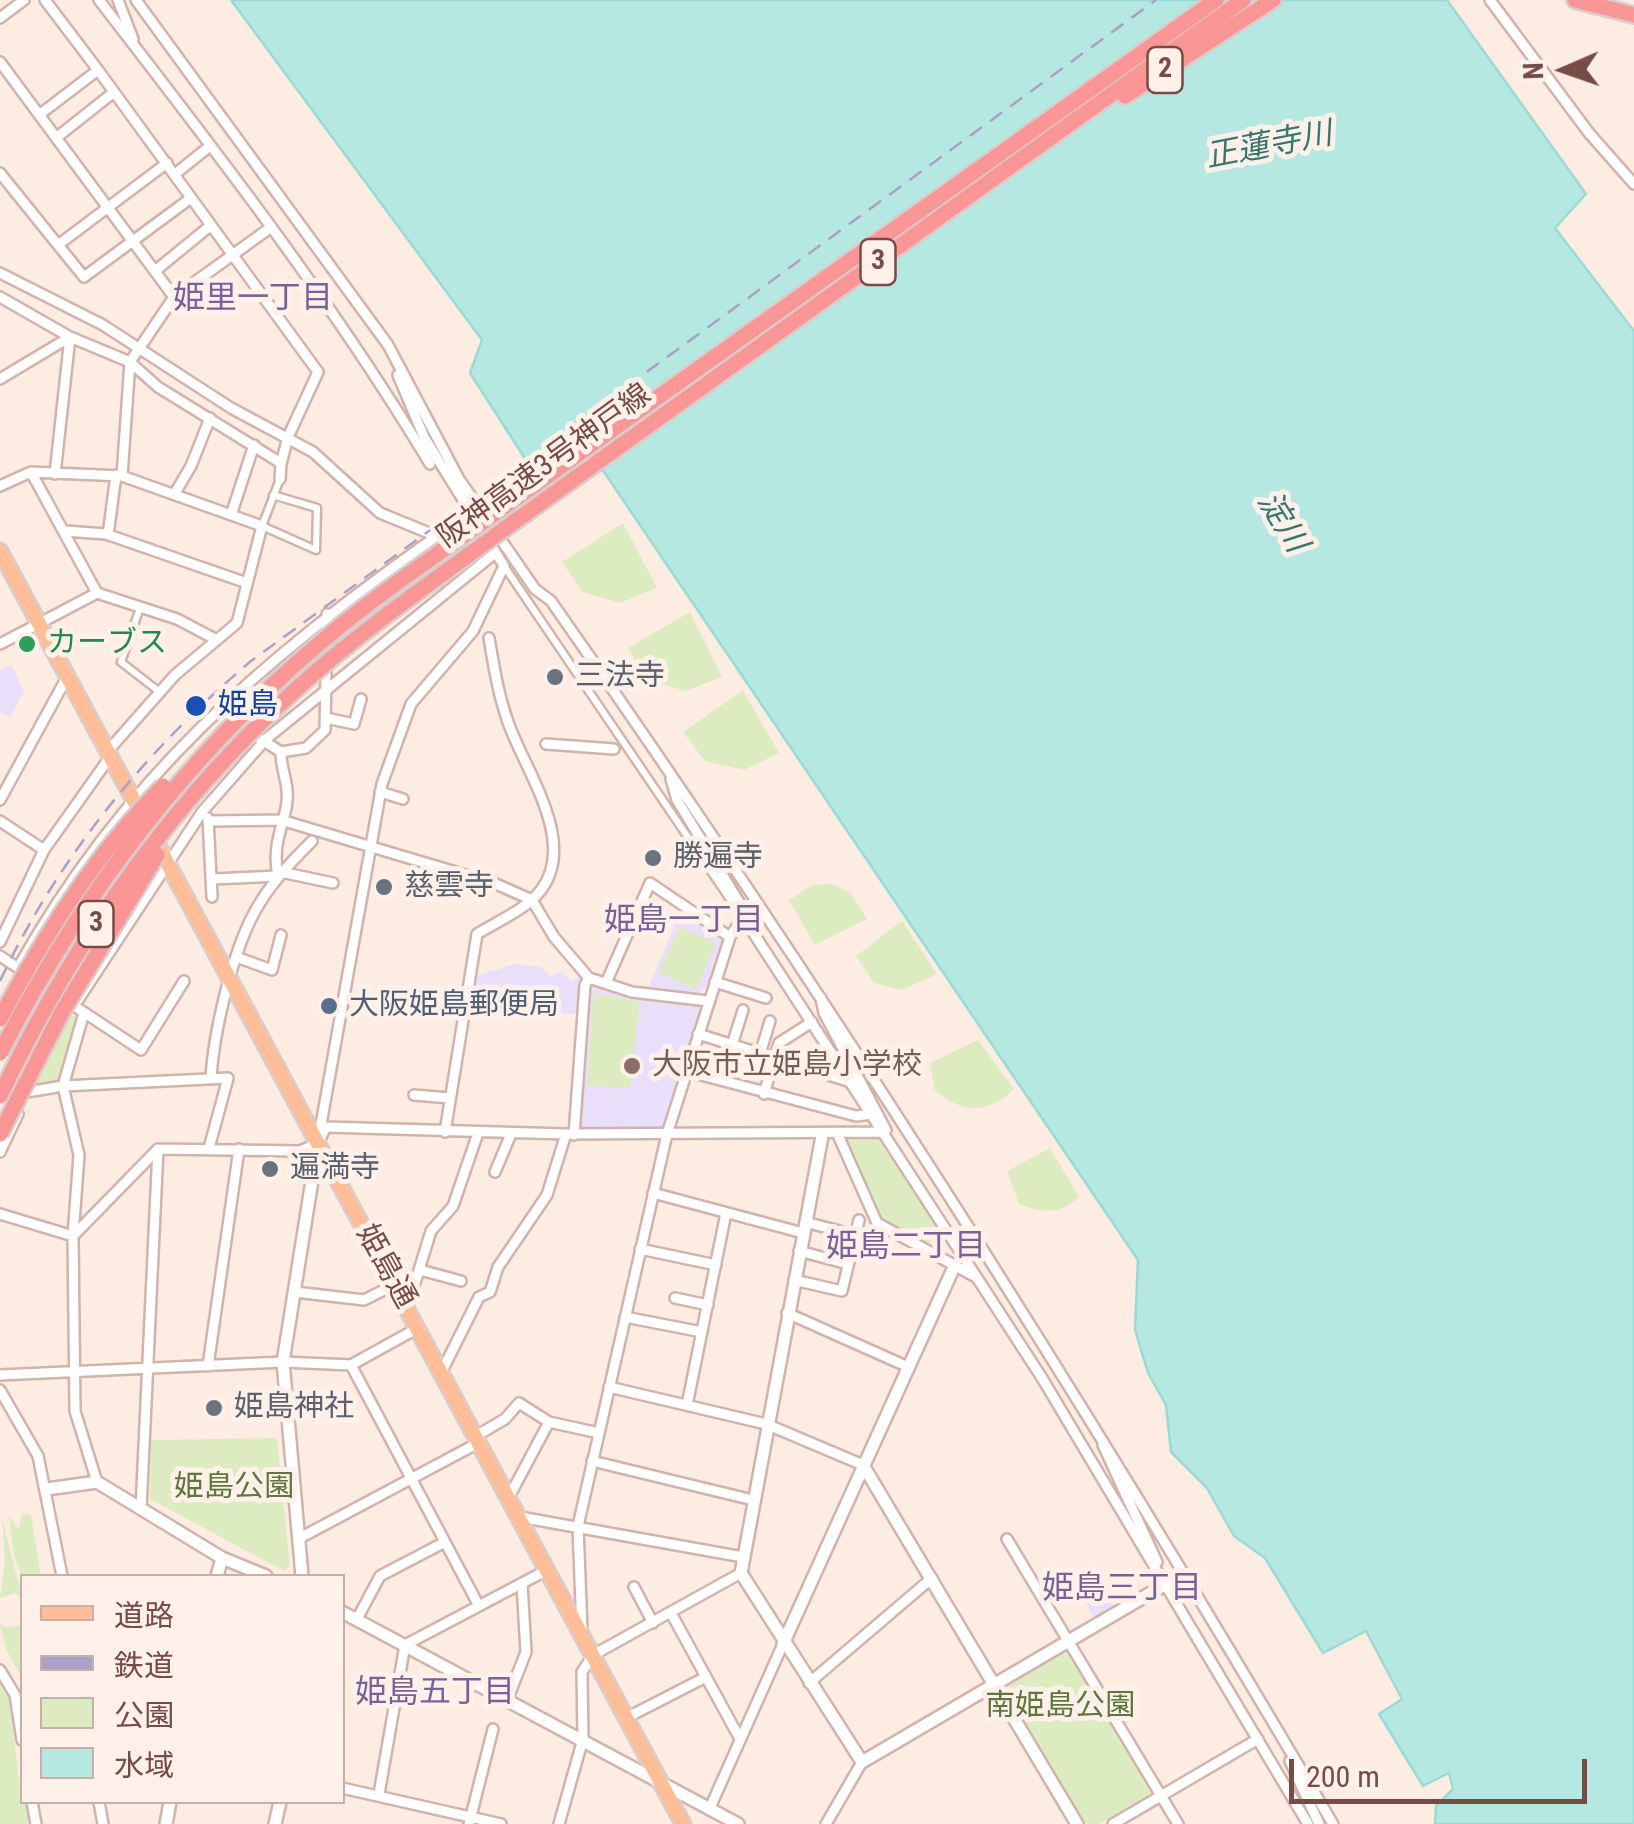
<!DOCTYPE html>
<meta charset="utf-8">
<style>
body{margin:0}
#map{position:relative;width:1634px;height:1824px;overflow:hidden;background:#fdece2;font-family:"Roboto Condensed","Noto Sans JP",sans-serif}
canvas{display:block}
.legend{position:absolute;left:20px;top:1574px;width:325px;height:230px;box-sizing:border-box;background:#fff1ea;border:2px solid #c9afa9;margin:0;padding:12px 18px;list-style:none;font-size:30px;color:#774c47}
.legend li{display:flex;align-items:center;gap:20px;height:50px}
.legend b{width:50px;border:2px solid #c9afa9}
.north{position:absolute;left:1514px;top:20px;width:100px;height:100px;-webkit-text-stroke:8px #fff1ea;paint-order:stroke;rotate:268deg;font-size:28px;font-weight:700;line-height:40px;text-align:center;color:#774c47}
.north::after{content:'';display:block;margin:auto;width:35px;height:45px;background:#774c47;clip-path:polygon(50% 0,100% 100%,50% 72%,0 100%)}
.scale{position:absolute;left:1289px;top:1759px;width:298px;height:45px;box-sizing:border-box;border:5px solid #774c47;border-top:0;padding-left:12px;font-size:30px;line-height:35px;white-space:nowrap;color:#774c47;-webkit-text-stroke:8px #fff1ea;paint-order:stroke}
</style>
<div id="map">
<canvas width="1634" height="1824"></canvas>
<ul class="legend">
<li><b style="height:12px;background:#ffbe98"></b>道路</li>
<li><b style="height:12px;background:#aba0c7"></b>鉄道</li>
<li><b style="height:28px;background:#ddecc0"></b>公園</li>
<li><b style="height:28px;background:#b6e8e2"></b>水域</li>
</ul>
<div class="north">N</div>
<div class="scale">200 m</div>
</div>
<script>
const context = document.querySelector('canvas').getContext('2d');
context.lineJoin = 'round';
function fillPath(path, color) { context.fillStyle = color; context.fill(path, 'evenodd'); }
function trace(path, color, width, dash) { context.strokeStyle = color; context.lineWidth = width; context.lineCap = dash ? 'butt' : 'round'; context.setLineDash(dash || []); context.stroke(path); }
function write(font, color, halo, rows, align = 'center') {
  context.font = font + ' "Roboto Condensed","Noto Sans JP",sans-serif'; context.lineWidth = 10; context.setLineDash([]); context.textBaseline = 'middle'; context.strokeStyle = halo; context.fillStyle = color; for (const [text, x, y, turn = 0] of rows) {
    context.save(); context.translate(x, y); context.rotate((+turn || 0) * Math.PI / 180); context.textAlign = isNaN(turn) ? turn : align; if (halo) context.strokeText(text, 0, 0); context.fillText(text, 0, 0); context.restore();
  }
}
fillPath(new Path2D(`
 M11,665L24,691L10,717L0,712V670Z
 M681,911L724,942L707,986L699,993L648,988Z
 M516,964L541,967L550,976L562,972L571,981L580,976L577,1014L512,1009L513,998L471,994L472,977Z
 M591,985L702,1007L661,1128L581,1129L577,1125Z
 M1094,1570L1115,1607L1095,1619L1073,1582Z`), '#e9dffa');
fillPath(new Path2D(`
 M623,523L657,588L620,603L582,592L562,562Z
 M690,612L722,677L685,691L647,679L628,648Z
 M743,690L779,753L744,770L705,761L683,732Z
 M829,883L850,892L867,919L815,945L789,900L811,886Z
 M902,921L937,974L902,990L874,983L856,956Z
 M679,927L716,943L696,990L659,973Z
 M593,993L640,1002L630,1088L587,1086Z
 M76,1015L78,1022L61,1083L35,1087L70,1016Z
 M978,1040L1014,1089C987,1115 963,1113 935,1091L930,1063Z
 M886,1137L945,1229L926,1246L882,1220L845,1139Z
 M1050,1148L1079,1197C1059,1215 1043,1213 1019,1204L1007,1171Z
 M277,1438L290,1566L284,1571L150,1499L151,1440Z
 M22,1513L31,1515L41,1576L22,1577L14,1556L9,1515L19,1530Z
 M2,1517L22,1598L15,1593L0,1598L5,1560Z
 M0,1624L8,1628L22,1625V1679L6,1649Z
 M1065,1650L1071,1652L1152,1789L1150,1795L1099,1824H1086L1006,1691L1008,1685Z
 M0,1681L9,1698L22,1802H26L30,1824H0Z`), '#ddecc0');
const water = new Path2D(`
 M231,0H1447L1586,194L1555,228L1634,331V1824H1435L1436,1806L1453,1789L1449,1773L1423,1786L1379,1714L1402,1699L1366,1631L1323,1653L1265,1558L1234,1536L1207,1488L1171,1452L1166,1405L1148,1373L1135,1330L1138,1260L581,438L533,471L470,373L482,340Z`);
fillPath(water, '#b6e8e2');
trace(water, '#9bdad4', 2.5);
const pedestrian = new Path2D(`
 M273,495L317,508L316,550L262,526L280,479
 M504,566L742,917
 M140,608L121,662L161,693`);
const minor = new Path2D(`
 M45,0L98,70
 M99,0C215,150 333,302 430,464
 M118,0L133,39
 M136,0L388,345L459,479L535,589L551,601C830,999 1087,1405 1333,1824
 M1490,0L1589,133L1634,184
 M0,18L24,0
 M0,62L174,297
 M39,115L98,70L318,372L288,437L281,464
 M56,138L114,92
 M0,173L58,245L167,163
 M175,174L210,146
 M58,245L84,277L191,198
 M155,271L210,226
 M0,273L103,325L231,408L313,452L380,513L473,551
 M0,297L70,337L130,362L158,387L276,460L281,464L280,479
 M0,379L70,337
 M31,472L122,476L262,526L237,623L175,675L107,752
 M55,474L70,337
 M122,476L130,362L174,297L270,228
 M0,486L31,472L97,593L177,619L215,639
 M175,493L191,466L210,418
 M231,515L254,445
 M65,531L106,534L247,583
 M108,535L116,475
 M0,644L97,593
 M326,718L354,724L361,699
 M546,744L614,749
 M281,752L306,748L325,730L327,614
 M671,779L677,800L742,907L743,917L1042,1378L1308,1824
 M380,792L403,799
 M0,800L67,677
 M208,818L212,897
 M0,821L44,850
 M211,821L281,820L496,884L532,900L554,937L589,978L632,992L708,1001
 M281,872L333,883
 M214,879L278,876C270,838 290,817 287,790C286,777 281,768 281,752L248,731
 M0,942L44,850L110,757
 M0,956L23,971
 M239,958L272,970L281,935
 M18,968C124,777 261,661 437,536
 M35,980L141,1050L184,981
 M715,982L766,998
 M606,983L650,883L730,937
 M821,998L824,1013L886,1130
 M78,1000L202,812L266,739L495,553
 M698,1034L851,1082
 M732,1045L743,1010
 M760,1054L770,1021
 M686,1071L856,1116L872,1114
 M211,1077C214,1031 232,954 254,913C269,885 290,863 312,841
 M27,1092L63,1086L228,1078L209,1148
 M764,1094L779,1043L812,1022
 M414,1095L450,1098
 M320,1130L382,784L411,704L473,631L504,566L424,437L398,375
 M445,1132L477,934C498,921 527,909 541,890C578,841 524,769 508,722C498,694 494,667 489,638
 M574,1135L585,985L589,978
 M838,1135L877,1223L976,1277
 M0,1152L18,1114
 M495,1172L511,1134
 M653,1193L803,1233
 M0,1214L73,1236L79,1155L63,1086L84,1013
 M805,1222L855,1235
 M640,1249L716,1265
 M799,1251L848,1264
 M420,1270L461,1281
 M794,1280L842,1291L859,1220
 M295,1292L364,1300L394,1285
 M675,1298L708,1305
 M407,1309L431,1231L453,1206L478,1133
 M787,1313L906,1366
 M625,1317L702,1332
 M351,1365L418,1328
 M208,1366L239,1149
 M442,1371L479,1297L490,1292L498,1267L547,1195L566,1134
 M0,1375L283,1362L351,1365L479,1606
 M609,1387L766,1424L863,1465
 M0,1390L38,1456L62,1576
 M687,1405L726,1213
 M476,1436L505,1419L519,1403L549,1422
 M1103,1445L1157,1562
 M592,1461L753,1500
 M97,1482L75,1411L73,1236L158,1149L300,1151L318,1143L326,1127L566,1134L884,1132
 M509,1497L549,1422L599,1433
 M141,1509L158,1149
 M520,1517L743,1557
 M298,1539L480,1442
 M1007,1539L1178,1824
 M634,1587L653,1623
 M671,1613L740,1739
 M357,1619L380,1576L445,1542
 M582,1631L578,1526L667,1134L730,937L743,917
 M0,1670L15,1695L22,1740
 M809,1683L932,1578
 M508,1698L526,1652L522,1584
 M626,1718L706,1677
 M1290,1761L1319,1824
 M342,1788L501,1824
 M379,1794L405,1645L547,1570
 M32,1802L36,1824
 M99,1802L103,1824
 M709,1810L783,1644
 M469,1824L493,1729
 M559,1824L583,1739L582,1672L593,1655L741,1573
 M826,1824L862,1762
 M1113,1824L1258,1739`);
const tertiary = new Path2D(`
 M822,1136L741,1573L862,1762L1166,1584
 M863,1465L1077,1824
 M47,1489L97,1482L222,1558L266,1576
 M217,1576L222,1558
 M302,1576L283,1362L318,1143
 M342,1612L738,1824
 M783,1644L954,1267
 M166,1824L170,1802
 M275,1824L280,1802`);
const primary = new Path2D(`
 M0,551L683,1824`);
const motorway = new Path2D(`
 M1575,0L1634,15
 M1125,96L1273,0
 M504,507L1216,0
 M514,522L1243,0`);
trace(pedestrian, '#d1b3ab', 11);
trace(minor, '#d1b3ab', 14);
trace(tertiary, '#d1b3ab', 16);
trace(primary, '#d9cdcb', 19);
trace(motorway, '#d9cdcb', 20);
trace(pedestrian, '#fff', 6);
trace(minor, '#fff', 9);
trace(tertiary, '#fff', 11);
trace(primary, '#ffbe98', 14);
trace(motorway, '#fb9696', 15);
trace(new Path2D(`
 M0,981C59,856 146,750 251,661L1156,0`), '#aba0c7', 2.5, [15, 10]);
const motorwayBridge = new Path2D(`
 M0,1019C44,935 96,853 163,786
 M0,1053C81,895 185,757 321,642C378,593 443,551 504,507
 M0,1096C71,946 168,806 292,693C361,630 439,577 514,522
 M0,1134L62,1012L157,855`);
trace(motorwayBridge, '#d9cdcb', 20, []);
trace(motorwayBridge, '#fb9696', 15);
for (const [x, y, r, color] of [
 [27,644,10,"#2e9e5b"],
 [555,677,10,"#6b7280"],
 [196,706,12,"#1a4fb4"],
 [653,858,10,"#6b7280"],
 [384,887,10,"#6b7280"],
 [329,1006,10,"#5c6f8a"],
 [632,1066,10,"#8d6e63"],
 [270,1169,10,"#6b7280"],
 [214,1408,10,"#6b7280"]
]) { const dot = new Path2D(); dot.arc(x, y, r, 0, 2 * Math.PI); context.fillStyle = color; context.fill(dot); trace(dot, '#fff1ea', 4); }
for (const [x, y, w] of [
 [1165,70,35],
 [878,262,35],
 [96,924,35]
]) { const box = new Path2D(); box.roundRect(x - w / 2, y - 23, w, 46, 8); context.fillStyle = '#fff1ea'; context.fill(box); trace(box, '#774c47', 2.5); }
write('bold 28px', '#774c47', null, [
 ["2",1165,70],
 ["3",878,262],
 ["3",96,924]
]);
write('30px', '#774c47', '#fff1ea', [
 ["阪神高速3号神戸線",545,467,-36],
 ["姫島通",385,1267,61]
]);
write('30px', '#27864d', '#fff1ea', [
 ["カーブス",47,644]
], 'left');
write('30px', '#5b616d', '#fff1ea', [
 ["三法寺",575,677],
 ["勝遍寺",673,858],
 ["慈雲寺",404,887],
 ["遍満寺",290,1169],
 ["姫島神社",234,1408]
], 'left');
write('30px', '#164399', '#fff1ea', [
 ["姫島",218,706]
], 'left');
write('30px', '#4e5e75', '#fff1ea', [
 ["大阪姫島郵便局",349,1006]
], 'left');
write('30px', '#785e54', '#fff1ea', [
 ["大阪市立姫島小学校",652,1066]
], 'left');
write('30px', '#5d773c', '#fff1ea', [
 ["姫島公園",234,1488],
 ["南姫島公園",1060,1707]
]);
write('italic 32px', '#387670', '#fff1ea', [
 ["正蓮寺川",1269,147,-11],
 ["淀川",1281,523,58]
]);
write('32px', '#79629a', '#fff1ea', [
 ["姫里一丁目",253,300],
 ["姫島一丁目",684,922],
 ["姫島二丁目",906,1248],
 ["姫島三丁目",1122,1590],
 ["姫島五丁目",435,1694]
]);
</script>
